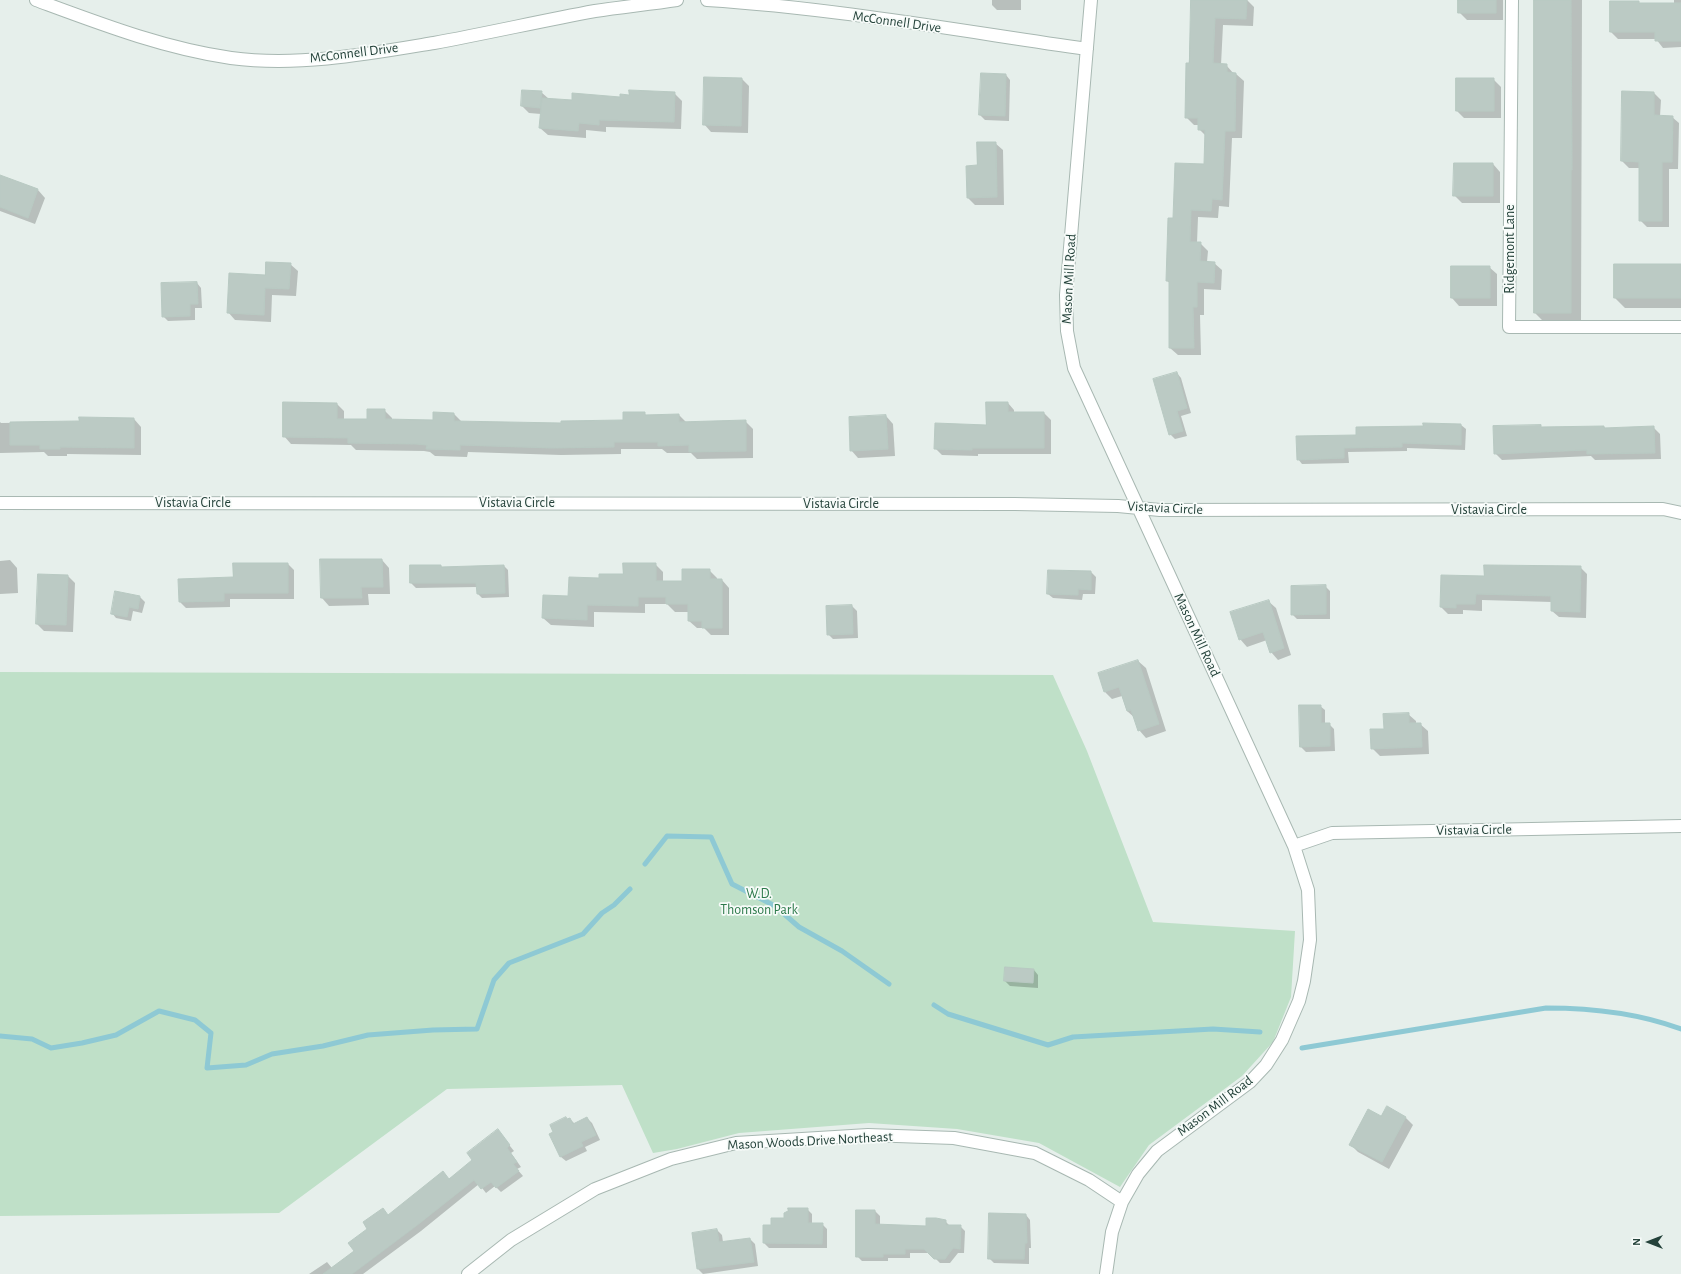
<!DOCTYPE html>
<style>
body{margin:0}
#map{position:relative;width:1681px;height:1274px;overflow:hidden;background:#e6efeb;font-family:"Alegreya Sans",sans-serif}
canvas{display:block}
.north{position:absolute;left:1629px;top:1222px;width:40px;height:40px;-webkit-text-stroke:3px #f7fbf9;paint-order:stroke;rotate:270deg;font-size:11px;font-weight:700;line-height:16px;text-align:center;color:#24423a}
.north::after{content:'';display:block;margin:auto;width:14px;height:18px;background:#24423a;clip-path:polygon(50% 0,100% 100%,50% 72%,0 100%)}
</style>
<div id="map">
<canvas width="1681" height="1274"></canvas>
<div class="north">N</div>
</div>
<script>
const context = document.querySelector('canvas').getContext('2d');
context.lineJoin = 'round';
function fillPath(path, color) { context.fillStyle = color; context.fill(path, 'evenodd'); }
function trace(path, color, width, dash) { context.strokeStyle = color; context.lineWidth = width; context.lineCap = dash ? 'butt' : 'round'; context.setLineDash(dash || []); context.stroke(path); }
function write(font, color, halo, rows, align = 'center') {
  context.font = font + ' "Alegreya Sans",sans-serif'; context.lineWidth = 3.5; context.setLineDash([]); context.textBaseline = 'middle'; context.strokeStyle = halo; context.fillStyle = color; for (const [text, x, y, turn = 0] of rows) {
    context.save(); context.translate(x, y); context.rotate((+turn || 0) * Math.PI / 180); context.textAlign = isNaN(turn) ? turn : align; if (halo) context.strokeText(text, 0, 0); context.fillText(text, 0, 0); context.restore();
  }
}
fillPath(new Path2D(`
 M0,672L1053,675L1087,751L1153,922L1295,931L1291,997L1273,1042L1242,1076L1149,1145L1120,1187L1039,1143L957,1129L869,1123L739,1133L677,1149L653,1153L622,1085L447,1089L279,1213L0,1216Z`), '#bfe0c8');
fillPath(new Path2D(`
 M992,0H1021V10H997L992,5Z
 M1192,0H1247L1254,7L1253,26L1223,25L1221,65H1226L1234,74H1236L1244,81L1242,138H1232L1229,207L1219,206L1218,218L1198,217L1197,243H1200L1208,251L1207,262L1214,263L1222,270L1221,290L1204,289V315H1200L1201,355H1178L1170,348V283L1167,281L1174,219L1205,165L1206,136L1199,129V125H1194L1186,117Z
 M1459,0H1503V20H1467L1459,12Z
 M1535,0H1582L1581,323H1545L1535,313Z
 M1674,0H1681V47L1663,48L1656,39H1618L1611,32L1638,2L1640,4H1674Z
 M1006,75L1010,80L1009,121L985,120L980,115Z
 M742,79L749,86L748,133L711,132L704,124Z
 M1493,79L1501,87V118H1464L1457,111Z
 M541,92L549,99L573,101L674,93L682,101L681,129L606,127V132L586,130V138L548,135L540,128L541,114L529,113L522,106Z
 M1654,93L1661,100L1660,116L1672,117L1679,123L1678,169H1669V227H1647L1640,220V168H1629L1622,161Z
 M995,143L1003,150L1004,205H975L968,198L978,166Z
 M1493,164L1500,172V203H1462L1454,195Z
 M0,176L38,190L45,198L35,224L0,211Z
 M290,264L298,271L296,296L272,295L271,322L235,320L228,312L266,276Z
 M1615,265H1681V308H1625L1615,298Z
 M1452,267H1489L1497,274V306H1459L1452,298Z
 M197,283L201,288L202,308H195V320L168,321L163,316Z
 M1177,373L1181,378L1191,413L1181,416L1187,436L1175,439L1170,434Z
 M1008,403L1014,410V413H1044L1051,420V454H978V456L942,455L935,448L987,426Z
 M337,404L344,411V420H368L384,410L392,418V420L434,421V413L454,414L462,422L562,424L624,421L644,413L647,416L679,415L686,422L745,421L753,429V458L697,459L691,453H667L662,449H621V454L561,455L468,452L467,457L435,456L430,452L424,451L356,450L351,445L291,444L284,436Z
 M886,416L893,424L895,456L858,458L851,450Z
 M134,419L141,427V455L67,454V456H48L44,452L0,453V422L1,423L80,422Z
 M1461,425L1466,429L1465,450L1407,448V451L1348,452L1349,463L1302,464L1298,459L1357,436Z
 M1540,426L1542,428L1604,427L1607,429L1653,427L1660,434L1661,459L1595,460L1591,456L1502,460L1495,453Z
 M10,560L17,568L18,593L0,594V561Z
 M321,560H382L389,568L390,594H368L369,605L329,606L322,598Z
 M288,564L294,570V599H230V607L186,608L180,602L234,578Z
 M655,564L663,572V582H683L709,570L717,578V580H722L729,588V635H711L704,628H697L689,621V612H675L667,604H645V613L594,612V627L551,625L543,618L569,597L600,579L624,575Z
 M411,566H441L443,568L504,566L508,570L509,597L482,598L478,594L477,587L416,588L411,583Z
 M1580,567L1587,574L1586,618L1559,617L1552,611V602L1482,600V611L1463,610V614H1448L1441,607L1485,577Z
 M1049,571L1091,572L1096,577L1095,594H1083L1082,600L1053,598L1048,594Z
 M68,576L75,583L73,632L44,631L37,624Z
 M1325,586L1330,591V619H1297L1292,614Z
 M116,592L140,597L145,602L142,613L133,611L131,621L116,618L112,613Z
 M1268,601L1276,608L1291,655L1278,660L1271,652L1267,640L1247,647L1240,639Z
 M852,606L857,611L858,638L833,639L828,634Z
 M1138,661L1146,668L1166,731L1146,738L1139,730L1135,718L1127,711L1122,696L1112,699L1105,692Z
 M1300,706H1320L1325,710V724H1329L1334,729L1335,751L1306,752L1301,747Z
 M1408,714L1416,721V724H1420L1428,731L1429,754L1380,756L1372,748L1385,730Z
 M1034,970L1038,975V988L1010,986L1005,981Z
 M1405,1117L1413,1125L1389,1169L1358,1152L1351,1145L1382,1118Z
 M587,1118L592,1123L600,1140L585,1147L587,1151L566,1161L561,1157L551,1134L570,1119L575,1124Z
 M498,1131L514,1151L511,1153L521,1167L517,1169L523,1176L501,1192L495,1186L486,1193L479,1184L421,1231L363,1274H309L327,1262L332,1268L355,1251L388,1216L449,1179L474,1161Z
 M807,1209L812,1214V1224H822L827,1229V1248H769L764,1243L772,1226Z
 M857,1211H875L880,1216V1225L927,1227L945,1221L950,1226H960L965,1231L964,1253H958L950,1263H940L930,1253H910V1258H888V1261H862L857,1256Z
 M1026,1215L1030,1220L1031,1248H1029V1264L994,1263L989,1258Z
 M717,1230L722,1235L723,1242L750,1239L755,1244L758,1266L703,1274L698,1269L693,1233Z`), '#0003');
trace(new Path2D(`
 M645,864L667,836L711,837L732,884L775,906L799,927L842,951L889,984
 M934,1005L948,1014L1048,1045L1073,1037L1213,1029L1260,1032
 M0,1036L32,1039L51,1048L82,1043L116,1035L159,1011L195,1020L211,1033L207,1068L246,1065L272,1054L323,1046L368,1035L433,1030L477,1029L494,980L509,963L583,934L602,913L614,905L630,889
 M1302,1048L1546,1008C1592,1008 1638,1013 1681,1029`), '#8ec9d4', 5);
const building = new Path2D(`
 M1191,0H1247L1246,19L1215,18L1213,63L1227,64V72L1236,73L1235,131H1225L1222,200L1212,199L1211,211L1191,210L1190,242H1201L1200,261L1215,262L1214,283L1197,282V307H1193L1194,348H1169V281H1166L1168,218H1173L1175,163L1204,164L1205,130H1198V118H1185L1186,63H1189Z
 M1458,0H1496V13H1458Z
 M1534,0H1571L1572,170H1571V313H1534Z
 M1610,1H1639V3H1681V41H1655V32H1610Z
 M981,73L1006,74L1005,116L979,115Z
 M704,77L742,78L741,126L703,125Z
 M1456,78H1494V111H1456Z
 M522,90L542,91L540,108L521,106Z
 M629,90L675,92L674,122L599,120V125L579,123L578,131L539,128L542,98L572,100V93L620,97V94L629,95Z
 M1622,91L1654,92V115L1673,116L1672,162H1662V221H1639V162L1621,161Z
 M977,142H996L997,197L967,198L966,166L977,165Z
 M1454,163H1493V196H1453Z
 M0,175L38,189L28,218L0,207Z
 M266,262L291,263L289,289L265,288L264,315L227,313L229,273L265,275Z
 M1614,264H1681V298H1614Z
 M1451,266H1490V298H1451Z
 M197,282L198,304H190V316L162,317L161,283Z
 M1177,372L1187,408L1177,411L1183,431L1169,435L1153,379Z
 M283,402L337,403V419H367V409H385V419L433,420V412L454,413V421L561,423V421L623,420V412H645V415L679,414V422L746,420V451L689,452V445L658,446V442H614V447L553,448L460,445V450L426,449L427,445L416,444L348,443V438L283,437Z
 M986,402H1008V412H1044V448H972V450L934,449L935,423L986,425Z
 M886,415L888,449L850,451L849,417Z
 M79,417L134,418V448L60,447V449H40V445H10V422L79,421Z
 M1423,423L1461,424V445L1402,443V447L1344,448V458L1297,460L1296,436L1356,435V427L1423,426Z
 M1541,425V427L1604,426V428L1654,426L1655,453L1587,454V450L1494,454L1493,426Z
 M320,559H382L383,587H361L362,598H321Z
 M233,563H288V593H224V601L179,602L178,579L233,577Z
 M623,563H656V581H682V569H710V579H722V628H702V621H688V604H666V597H638V606L587,605V620L542,618L543,595L568,596L569,577L599,578V574H623Z
 M410,565H441V567L504,565L505,593L477,594L476,583H410Z
 M1484,565L1581,566L1580,612L1551,611V596L1476,594L1475,604H1456V608L1440,607L1441,575L1484,576Z
 M1048,570L1091,571V590L1078,589V595L1047,594Z
 M38,574L68,575L66,625L36,624Z
 M1326,585V614L1291,615V586Z
 M115,591L140,596L138,609L129,607L127,617L111,614Z
 M1269,600L1284,648L1270,653L1263,632L1239,640L1230,612Z
 M852,605L853,634L827,635L826,606Z
 M1138,660L1159,724L1138,731L1131,710L1127,711L1119,687L1104,692L1098,673Z
 M1299,705H1321V723H1330V746L1300,747Z
 M1409,713V723H1421L1422,747L1371,749L1370,729H1384L1383,714Z
 M1005,967L1034,969L1033,983L1004,981Z
 M1387,1106L1406,1117L1382,1162L1349,1145L1368,1109L1381,1116Z
 M566,1117L567,1119L570,1118L573,1124L587,1117L596,1135L581,1142L583,1146L560,1157L549,1134L553,1132L550,1125Z
 M498,1129L510,1145L507,1148L517,1162L513,1164L519,1171L496,1188L491,1182L481,1189L474,1180L416,1226L352,1274H323L354,1251L348,1243L367,1229L363,1222L383,1208L388,1215L443,1171L449,1179L472,1160L467,1153Z
 M788,1208H808V1223H823L822,1244L763,1243V1225H771V1218H784V1213L788,1211Z
 M856,1210H875V1224L926,1226V1218H936L946,1220V1225H961L960,1249L953,1248L945,1259H934L924,1249H905V1254H883V1257H856Z
 M989,1213L1026,1214L1027,1243H1025L1024,1259H988Z
 M717,1229L719,1242L750,1238L754,1262L697,1269L692,1233Z`);
fillPath(building, '#bbcac4');
trace(building, '#b8c9c2', 1);
const street = new Path2D(`
 M36,0C101,24 163,48 231,58C298,67 368,54 434,43C488,33 541,21 595,11C622,7 650,4 677,0
 M707,0C834,8 961,31 1087,49
 M1091,0L1066,295L1067,331L1074,368L1294,846L1308,890L1310,940L1304,981L1299,1001L1282,1040L1266,1065L1250,1082L1157,1151L1138,1174L1122,1202L1112,1232L1106,1274
 M1512,0L1509,327H1681
 M0,503L1015,504L1118,506L1160,510L1663,509L1681,513
 M1294,846L1332,833L1681,826
 M468,1274L511,1240L595,1189L671,1159L736,1143L868,1135L954,1138L1035,1153L1089,1180L1122,1202`);
trace(street, '#a8b8b2', 14);
trace(street, '#fff', 12);
write('14px', '#24423a', '#f7fbf9', [
 ["McConnell Drive",897,22,8],
 ["McConnell Drive",354,53,-7],
 ["Ridgemont Lane",1510,249,-90],
 ["Mason Mill Road",1069,279,-87],
 ["Vistavia Circle",193,503],
 ["Vistavia Circle",517,503],
 ["Vistavia Circle",841,504],
 ["Vistavia Circle",1165,508,3],
 ["Vistavia Circle",1489,510],
 ["Mason Mill Road",1197,635,65],
 ["Vistavia Circle",1474,830,-1],
 ["Mason Mill Road",1215,1106,-37],
 ["Mason Woods Drive Northeast",810,1141,-3]
]);
write('14px', '#2d7a4b', '#f7fbf9', [
 ["W.D.",759,894],
 ["Thomson Park",759,910]
]);
</script>
